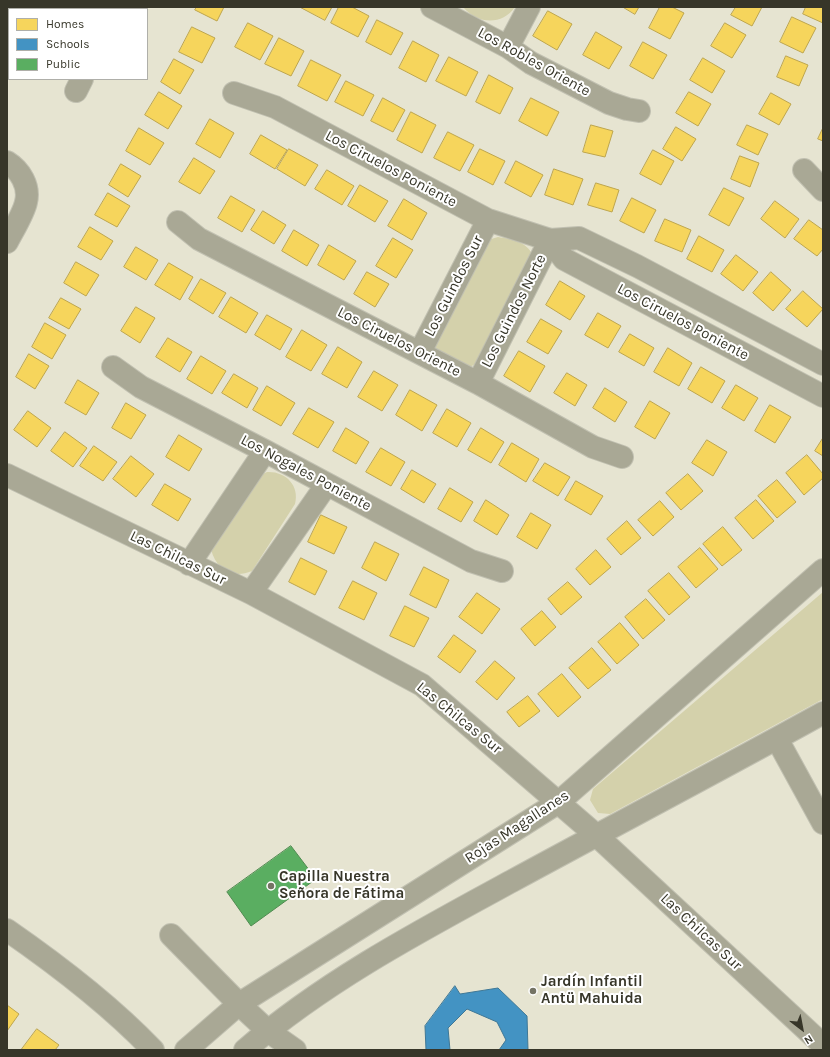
<!DOCTYPE html>
<meta charset="utf-8">
<style>
body{margin:0}
#map{position:relative;width:830px;height:1057px;overflow:hidden;background:#e6e4d1;font-family:Karla,sans-serif}
canvas{display:block}
.frame{position:absolute;inset:0;border:8px solid #373629;pointer-events:none}
.legend{position:absolute;left:8px;top:8px;width:140px;height:72px;box-sizing:border-box;background:#fff;border:1px solid #afafa9;margin:0;padding:5px 7px;list-style:none;font-size:12px;color:#373629}
.legend li{display:flex;align-items:center;gap:8px;height:20px}
.legend b{width:20px;border:1px solid #afafa9}
.north{position:absolute;left:782px;top:1009px;width:40px;height:40px;-webkit-text-stroke:3px #fff;paint-order:stroke;rotate:148deg;font-size:11px;font-weight:700;line-height:16px;text-align:center;color:#373629}
.north::after{content:'';display:block;margin:auto;width:14px;height:18px;background:#373629;clip-path:polygon(50% 0,100% 100%,50% 72%,0 100%)}
</style>
<div id="map">
<canvas width="830" height="1057"></canvas>
<div class="frame"></div>
<ul class="legend">
<li><b style="height:11px;background:#f6d55c"></b>Homes</li>
<li><b style="height:11px;background:#4393c3"></b>Schools</li>
<li><b style="height:11px;background:#5aae61"></b>Public</li>
</ul>
<div class="north">N</div>
</div>
<script>
const context = document.querySelector('canvas').getContext('2d');
context.lineJoin = 'round';
function fillPath(path, color) { context.fillStyle = color; context.fill(path, 'evenodd'); }
function trace(path, color, width, dash) { context.strokeStyle = color; context.lineWidth = width; context.lineCap = dash ? 'butt' : 'round'; context.setLineDash(dash || []); context.stroke(path); }
function write(font, color, halo, rows, align = 'center') {
  context.font = font + ' Karla,sans-serif'; context.lineWidth = 4; context.setLineDash([]); context.textBaseline = 'middle'; context.strokeStyle = halo; context.fillStyle = color; for (const [text, x, y, turn = 0] of rows) {
    context.save(); context.translate(x, y); context.rotate((+turn || 0) * Math.PI / 180); context.textAlign = isNaN(turn) ? turn : align; if (halo) context.strokeText(text, 0, 0); context.fillText(text, 0, 0); context.restore();
  }
}
fillPath(new Path2D(`
 M463,7H515C502,26 477,24 463,7Z
 M498,237C511,239 528,242 533,256L477,363L470,367L436,357L431,339L488,240Z
 M267,472C285,471 300,485 295,504L252,571C232,579 216,570 211,549L263,474Z
 M823,592V699L610,814L598,813L590,800L593,789Z`), '#d4d1ab');
const homes = new Path2D(`
 M197,7H224L217,21L195,10Z
 M300,7H332L325,20Z
 M339,7H352L369,16L358,37L331,23Z
 M623,7H639L635,14Z
 M660,7H672L684,13L670,39L649,28Z
 M736,7H762L752,26L731,15Z
 M806,7H823V23L803,14Z
 M548,11L572,24L557,50L533,36Z
 M792,17L816,28L803,53L780,42Z
 M377,20L403,33L391,55L366,42Z
 M248,23L273,36L260,60L235,47Z
 M725,23L746,35L732,58L711,46Z
 M192,27L215,38L202,63L179,52Z
 M596,32L622,47L609,69L583,55Z
 M279,38L304,51L291,76L265,64Z
 M413,41L439,55L426,82L399,68Z
 M643,42L667,55L653,79L630,66Z
 M786,56L808,65L799,86L777,77Z
 M449,57L478,72L466,96L436,81Z
 M703,58L725,71L712,93L690,80Z
 M174,59L194,70L180,94L161,82Z
 M311,60L341,75L327,101L298,86Z
 M489,75L513,88L500,114L476,102Z
 M346,81L374,95L363,116L335,102Z
 M159,92L182,106L168,129L145,115Z
 M689,92L711,104L698,126L676,113Z
 M771,93L791,104L779,125L759,114Z
 M383,98L405,110L393,132L371,121Z
 M531,98L559,112L547,136L519,121Z
 M411,112L436,125L422,153L397,140Z
 M210,119L234,133L220,158L196,144Z
 M591,125L613,131L605,157L583,152Z
 M747,125L768,134L758,155L737,145Z
 M676,127L696,139L682,161L663,149Z
 M139,128L164,143L150,165L126,151Z
 M823,128V141L818,139Z
 M448,132L474,145L460,171L434,158Z
 M261,135L287,150L275,169L250,154Z
 M289,149L318,165L305,186L277,169Z
 M480,149L505,161L493,185L468,172Z
 M653,150L674,161L661,185L640,174Z
 M740,156L759,163L750,187L731,179Z
 M194,158L215,171L200,194L179,182Z
 M516,161L543,175L531,197L505,183Z
 M121,164L141,176L128,197L109,185Z
 M554,169L583,179L573,205L545,195Z
 M327,170L354,186L342,205L315,189Z
 M596,183L619,190L612,212L588,205Z
 M360,185L388,201L375,222L348,206Z
 M724,188L744,198L729,226L709,215Z
 M108,193L130,206L117,227L95,215Z
 M231,196L255,210L242,232L218,218Z
 M632,198L656,210L644,233L620,221Z
 M404,199L427,213L412,240L388,226Z
 M775,201L799,219L785,238L761,219Z
 M263,211L286,225L274,244L251,230Z
 M665,219L691,230L682,252L655,241Z
 M809,220L823,230V249L817,256L794,239Z
 M90,227L113,241L101,260L78,247Z
 M294,230L319,245L307,266L282,251Z
 M699,236L724,250L712,272L687,259Z
 M393,238L413,250L396,278L376,266Z
 M329,245L356,261L344,280L318,265Z
 M136,247L158,260L146,280L124,267Z
 M736,255L758,272L743,291L721,274Z
 M76,262L99,275L86,296L64,283Z
 M169,263L193,277L180,300L155,285Z
 M367,272L389,284L375,307L354,294Z
 M771,272L791,290L773,311L753,293Z
 M201,279L226,293L213,314L189,299Z
 M560,281L585,296L570,320L546,305Z
 M803,291L823,309L807,327L786,309Z
 M231,297L258,313L246,333L219,317Z
 M61,298L81,309L69,329L49,318Z
 M136,307L155,318L140,343L121,331Z
 M598,313L621,326L608,348L585,335Z
 M267,315L292,329L280,350L255,335Z
 M541,319L562,331L548,354L527,342Z
 M45,323L66,335L52,359L32,347Z
 M302,330L327,345L311,371L286,357Z
 M630,334L654,348L644,366L619,352Z
 M168,338L192,352L180,372L156,357Z
 M338,347L362,362L347,388L322,374Z
 M668,348L692,363L679,386L654,372Z
 M519,351L545,366L530,392L504,376Z
 M29,354L49,366L35,389L16,377Z
 M201,356L226,371L212,394L187,379Z
 M701,367L725,381L712,403L688,389Z
 M374,371L398,385L382,411L358,397Z
 M567,373L587,385L575,406L554,393Z
 M234,374L258,388L247,408L222,393Z
 M78,380L99,393L86,415L65,403Z
 M736,385L758,398L744,421L722,408Z
 M267,386L295,403L281,426L253,410Z
 M605,388L627,402L615,422L593,408Z
 M410,390L437,405L422,431L396,415Z
 M650,401L670,413L655,439L635,427Z
 M126,403L146,415L131,439L112,428Z
 M770,405L791,417L775,443L755,431Z
 M309,408L334,422L318,448L293,434Z
 M447,409L471,423L457,447L433,433Z
 M28,411L51,428L37,447L14,430Z
 M346,428L369,442L356,464L333,451Z
 M481,428L504,442L491,463L468,450Z
 M65,432L87,448L73,467L51,451Z
 M179,435L202,449L189,471L166,457Z
 M823,438V456L815,451Z
 M707,440L727,452L713,476L692,463Z
 M512,443L539,459L526,482L499,465Z
 M94,446L117,462L103,481L80,466Z
 M381,448L405,462L391,486L366,472Z
 M807,455L823,474V478L804,495L786,473Z
 M131,456L154,474L136,497L113,479Z
 M545,463L570,477L558,496L533,481Z
 M412,470L436,484L424,503L401,489Z
 M688,474L703,491L681,510L666,493Z
 M777,480L796,502L777,518L758,496Z
 M576,481L603,496L591,515L565,500Z
 M165,484L191,499L178,521L152,505Z
 M450,488L473,502L461,522L438,509Z
 M486,500L509,515L497,535L474,521Z
 M756,500L774,521L753,539L735,518Z
 M660,501L674,517L653,536L638,520Z
 M531,513L551,525L537,549L517,537Z
 M321,515L347,527L334,554L308,542Z
 M627,521L641,538L621,555L607,539Z
 M723,527L742,550L722,566L703,544Z
 M375,542L399,554L386,581L362,568Z
 M700,548L718,569L696,588L678,567Z
 M596,550L611,567L590,585L576,569Z
 M301,558L327,571L315,595L289,582Z
 M424,567L449,580L436,608L410,595Z
 M669,573L690,597L669,615L648,591Z
 M353,581L377,593L364,620L339,608Z
 M568,582L582,597L561,615L548,599Z
 M477,593L500,609L482,634L459,617Z
 M646,599L665,620L643,639L625,617Z
 M405,606L429,618L414,647L390,636Z
 M542,611L556,627L535,646L521,629Z
 M620,623L639,645L617,664L598,642Z
 M454,635L476,651L460,673L438,657Z
 M592,648L611,670L588,689L569,668Z
 M495,661L515,678L497,700L476,682Z
 M562,674L581,697L558,717L538,694Z
 M528,696L540,711L519,727L507,712Z
 M7,1005L19,1014L7,1031Z
 M37,1029L59,1045L55,1050H24L22,1049Z`);
fillPath(homes, '#f6d55c');
trace(homes, '#bda54d', 1);
const schools = new Path2D(`
 M455,986L460,994L498,988L527,1016L528,1050H499L506,1040L497,1022L467,1009L448,1028L450,1050H426L425,1026Z`);
fillPath(schools, '#4393c3');
trace(schools, '#3f7795', 1);
const public = new Path2D(`
 M291,846L316,879L251,926L227,892Z`);
fillPath(public, '#5aae61');
trace(public, '#508a50', 1);
const minor = new Path2D(`
 M432,7L508,47L531,63L609,103L627,109L639,111
 M114,9L115,7
 M508,47L529,7
 M76,91L82,79
 M234,93L275,107L488,220L550,240L579,238L637,266L823,364
 M7,162C20,170 30,186 26,202C24,213 12,232 7,242
 M804,170L823,190
 M178,222L199,239L478,383L593,447L622,457
 M550,240L564,259L823,396
 M420,352L488,220
 M113,367L141,387L265,451L471,561L502,571
 M478,383L550,240
 M7,475L251,593L422,685L596,835L823,1045
 M189,564L265,451
 M251,593L327,484
 M777,739L823,823
 M7,930C59,966 109,1004 153,1050
 M171,935L239,1004L268,1031L295,1050
 M186,1050L239,1004L559,802L823,570
 M245,1050C325,981 420,931 512,881C615,825 720,770 823,713`);
trace(minor, '#c1c0b1', 24);
trace(minor, '#a9a895', 22);
for (const [x, y, r, color] of [
 [271,886,4,"#747364"],
 [533,991,4,"#747364"]
]) { const dot = new Path2D(); dot.arc(x, y, r, 0, 2 * Math.PI); context.fillStyle = color; context.fill(dot); trace(dot, '#fff', 1.5); }
write('15px', '#373629', '#fff', [
 ["Los Robles Oriente",534,62,29],
 ["Los Ciruelos Poniente",391,169,28],
 ["Los Guindos Sur",454,286,-63],
 ["Los Guindos Norte",514,311,-63],
 ["Los Ciruelos Poniente",683,322,28],
 ["Los Ciruelos Oriente",399,342,27],
 ["Los Nogales Poniente",306,473,28],
 ["Las Chilcas Sur",178,558,26],
 ["Las Chilcas Sur",459,718,39],
 ["Rojas Magallanes",517,827,-33],
 ["Las Chilcas Sur",701,932,43]
]);
write('bold 15px', '#373629', '#fff', [
 ["Capilla Nuestra",279,877],
 ["Señora de Fátima",279,894],
 ["Jardín Infantil",541,982],
 ["Antü Mahuida",541,999]
], 'left');
</script>
